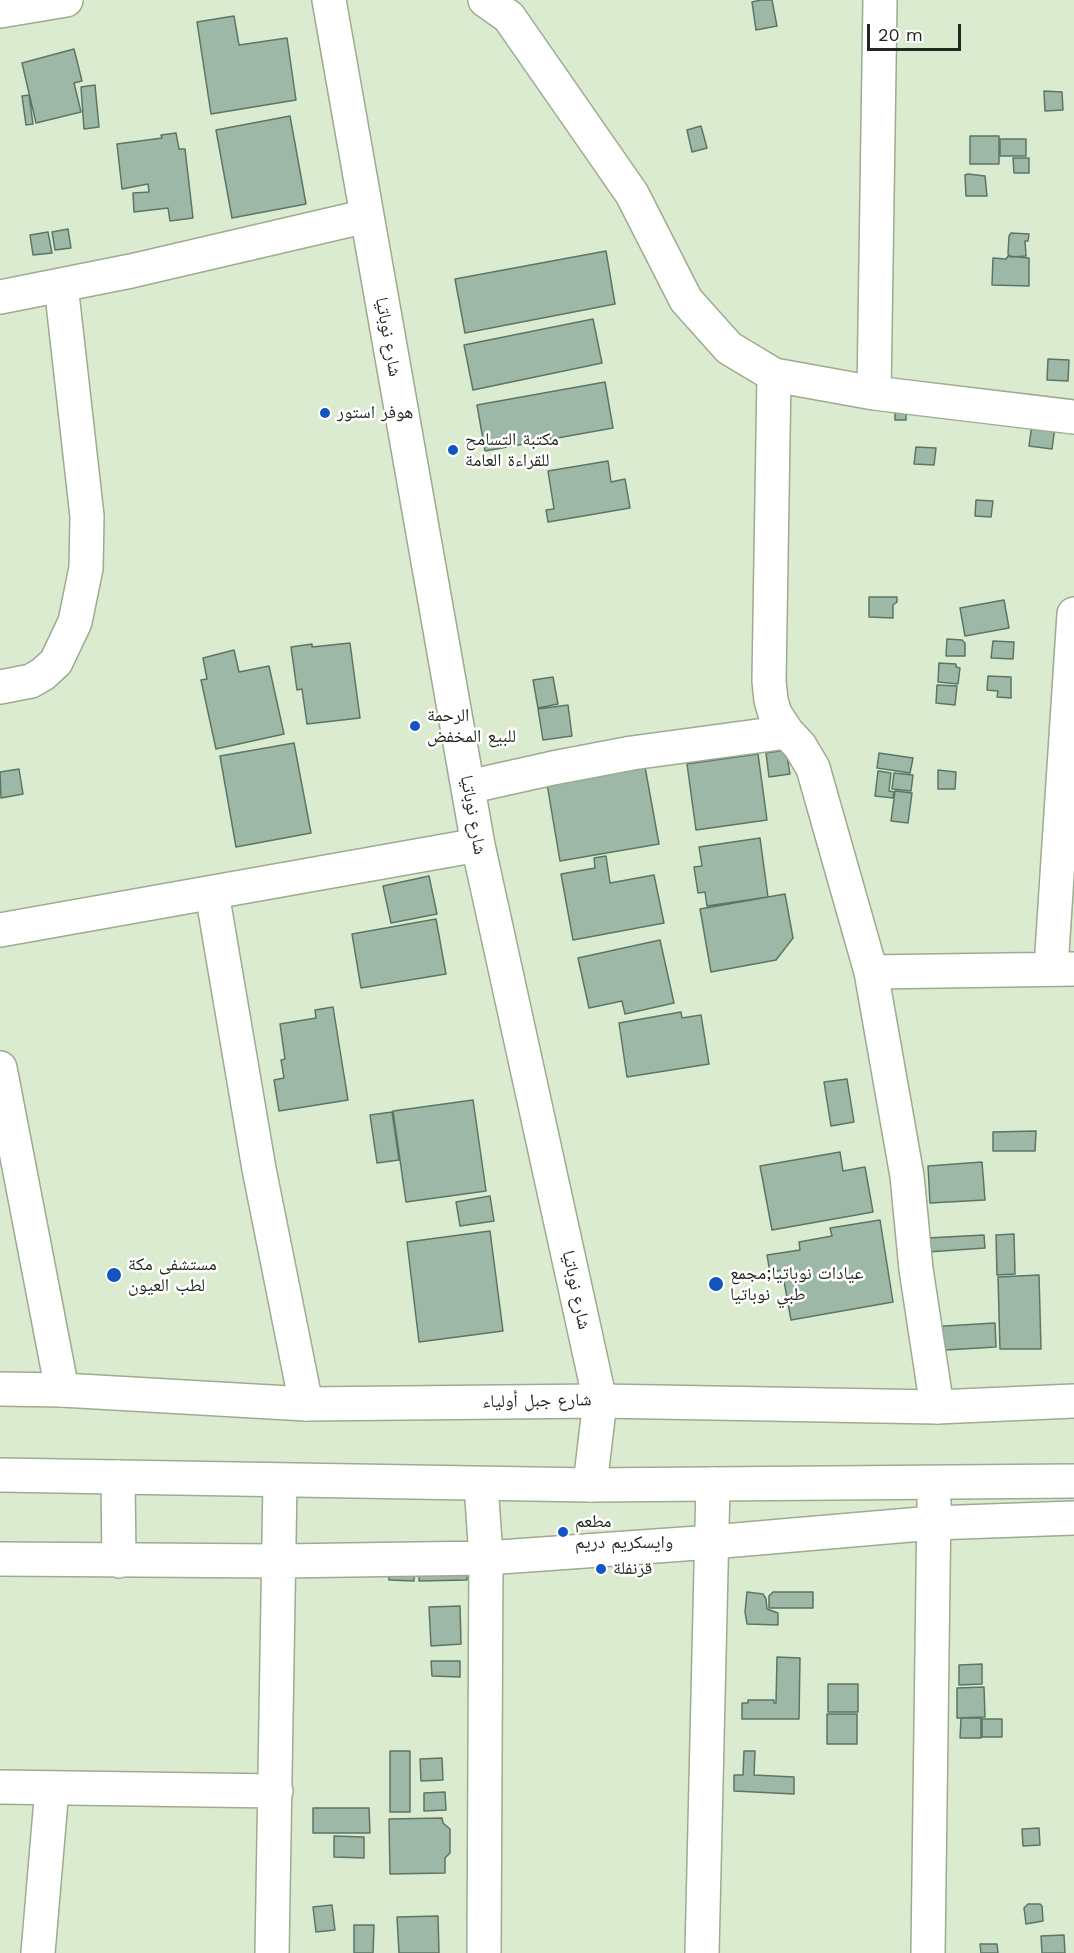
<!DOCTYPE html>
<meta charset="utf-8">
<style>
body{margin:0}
#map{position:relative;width:1074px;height:1953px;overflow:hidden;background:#dbebcf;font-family:"Work Sans",sans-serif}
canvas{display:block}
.scale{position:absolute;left:867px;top:24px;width:94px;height:27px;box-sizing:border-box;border:3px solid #23281e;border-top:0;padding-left:8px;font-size:18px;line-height:21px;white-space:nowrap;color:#23281e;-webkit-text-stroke:4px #fff;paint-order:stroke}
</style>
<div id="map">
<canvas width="1074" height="1953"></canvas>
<div class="scale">20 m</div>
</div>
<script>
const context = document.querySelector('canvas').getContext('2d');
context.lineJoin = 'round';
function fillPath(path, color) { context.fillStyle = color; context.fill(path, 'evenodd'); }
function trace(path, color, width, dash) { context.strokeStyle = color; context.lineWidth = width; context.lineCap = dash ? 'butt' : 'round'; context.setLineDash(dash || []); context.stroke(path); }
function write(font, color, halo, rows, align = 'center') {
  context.font = font + ' "Work Sans","Noto Naskh Arabic",sans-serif'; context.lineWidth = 5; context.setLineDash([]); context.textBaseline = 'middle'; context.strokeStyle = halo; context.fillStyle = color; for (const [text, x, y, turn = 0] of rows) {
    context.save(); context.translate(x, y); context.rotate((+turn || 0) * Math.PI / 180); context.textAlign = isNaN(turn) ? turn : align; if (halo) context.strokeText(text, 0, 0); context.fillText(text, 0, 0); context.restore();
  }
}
const building = new Path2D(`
 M761,0H772L777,26L756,30L752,2Z
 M234,16L239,45L287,38L296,100L211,114L197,22Z
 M74,49L82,81L74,83L81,112L36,123L22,63Z
 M95,85L99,127L84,129L81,87Z
 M1044,91L1062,92L1063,110L1045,111Z
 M29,95L33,124L26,125L22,96Z
 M290,116L306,204L232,218L216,130Z
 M701,126L707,148L692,152L687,130Z
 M176,133L179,149H185L193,218L170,221L168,208L134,212L133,193L149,192L148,184L122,189L117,144L162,138L161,135Z
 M970,136H999V164H970Z
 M1000,139H1026V156H1000Z
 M1013,158H1029V173H1014Z
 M968,174L985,176L987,196H966L965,175Z
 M68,229L71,248L55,250L52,232Z
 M48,232L52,253L33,255L30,235Z
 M1011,233L1029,234L1028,241H1025L1026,256L1011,257L1008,254L1009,236Z
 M606,251L615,304L465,333L455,279Z
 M1008,256L1029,258V286L992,285L993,258L1006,259Z
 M593,319L602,363L473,390L464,345Z
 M1048,359L1069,360L1068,381L1047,380Z
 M605,382L613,428L485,451L477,405Z
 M895,411H906V420H895Z
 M1032,424L1055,427L1052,449L1029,446Z
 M916,447L936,448L934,465L914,464Z
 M608,461L611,482L625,479L630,508L548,522L546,510L554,509L548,471Z
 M976,500L993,501L991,517L975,516Z
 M869,597H897V602L893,605V618L869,617Z
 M1004,600L1009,628L965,636L960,608Z
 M947,639L962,640L965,643V656H946Z
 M993,641L1014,642L1013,659L991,658Z
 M350,643L360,718L307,724L302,689L297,690L291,647L312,644V647Z
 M234,650L239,672L269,666L284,734L216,749L201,680L207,679L203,658Z
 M939,663L956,664V667L960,668L958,684L938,682Z
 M988,676L1011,677V698L997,697L998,691L987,690Z
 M553,677L558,704L538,708L533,680Z
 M937,685L957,686L955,705L936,703Z
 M568,705L572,736L543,740L538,709Z
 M294,743L311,833L236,847L220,756Z
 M786,750L790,774L769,777L766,753Z
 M879,753L913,758L910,773L877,768Z
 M758,754L767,820L696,830L687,764Z
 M645,767L659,844L560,861L547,784Z
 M19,769L23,794L1,798L0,772Z
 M938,770L956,772L955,789H938Z
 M878,771L891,773L889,791L894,792L893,798L875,796Z
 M894,773L913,775L911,791L892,789Z
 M895,791L912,793L908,823L891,821Z
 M760,838L768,897L707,906L705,892L698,893L694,867L702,866L699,847Z
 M606,856L610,883L654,875L664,923L573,940L561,874L595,868L594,858Z
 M429,876L437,914L391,923L383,886Z
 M785,894L793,938L776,960L711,972L700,909Z
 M436,919L446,974L361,988L352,934Z
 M660,940L674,1003L625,1014L622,1001L589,1008L578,958Z
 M333,1007L348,1100L279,1111L274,1080L284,1078L281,1060L285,1059L280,1024L316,1018L315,1010Z
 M681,1012L682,1018L701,1015L709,1064L627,1077L619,1023Z
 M847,1079L854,1122L831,1126L824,1082Z
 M473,1100L486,1191L406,1202L393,1111Z
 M392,1112L399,1160L377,1163L370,1115Z
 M1036,1131L1035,1151H993V1132Z
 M840,1152L843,1171L865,1167L873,1212L772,1230L760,1166Z
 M982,1162L985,1200L930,1203L928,1166Z
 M490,1196L494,1221L460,1226L456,1202Z
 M880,1220L893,1302L791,1320L782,1270L770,1273L767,1255L800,1250L799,1242L832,1236L830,1228Z
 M490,1231L503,1331L419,1342L407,1242Z
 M1014,1234L1015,1274L997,1275L996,1235Z
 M984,1235L985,1248L928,1252L927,1238Z
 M1039,1275L1041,1349H1000L998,1277Z
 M995,1323L996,1347L929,1351L928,1327Z
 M389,1556H414V1581L389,1580Z
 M420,1559H467V1580L419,1581Z
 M747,1592L763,1594L766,1599L767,1609L778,1613V1625L747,1624L745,1612Z
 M773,1592H813V1608H769V1596Z
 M460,1606L461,1644L431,1646L429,1607Z
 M777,1657L800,1658L799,1719H742V1703H748V1700H774V1703H776Z
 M431,1661H460V1677L432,1676Z
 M982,1664V1684L959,1685V1665Z
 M828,1684H858V1712H828Z
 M984,1687L985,1717L957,1718V1688Z
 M827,1714H857V1744H827Z
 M961,1718H981V1738H960Z
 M982,1719H1002V1737H982Z
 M390,1751H410V1812H390Z
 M744,1751H755L754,1775L794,1777V1794L734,1791V1775H743Z
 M442,1758L443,1780L421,1781L420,1759Z
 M445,1792L446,1810L424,1811V1793Z
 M313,1808H369L370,1833H313Z
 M442,1818L443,1823L450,1829V1853L445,1858V1873L390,1874L389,1819Z
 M1039,1828L1040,1845L1023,1846L1022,1829Z
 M334,1836L364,1837V1858L334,1857Z
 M1028,1904H1040L1042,1906L1043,1921L1026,1924L1024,1908Z
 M332,1905L335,1930L316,1932L313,1907Z
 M438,1916L439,1953H399L397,1917Z
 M354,1925H374L373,1953H354Z
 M1064,1935L1065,1953H1042L1041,1936Z
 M980,1944H997L998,1953H981Z`);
fillPath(building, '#9db8a6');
trace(building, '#5c7665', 1.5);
const minor = new Path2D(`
 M329,0L478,845L600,1401L590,1485
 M485,0L509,17L632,194L686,300L729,348L774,375L874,393L1074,417
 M0,11L66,0
 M0,297L131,271L367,216
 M774,375L769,681L771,700L775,714L787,732L800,746L813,768L871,972L907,1176L916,1269L937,1407
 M874,393L880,0
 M0,687L31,681L43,674L56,662L75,622L86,568L87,516L61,285
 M468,787L553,768L632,753L787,732
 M212,893L259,1169L306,1404
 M0,930L478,845
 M1051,968L1074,614
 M871,972L1074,969
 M0,1068L62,1390
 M118,1477L119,1561
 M481,1484L486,1558L484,1953
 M0,1559L280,1561L486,1558L712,1542L933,1523L1074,1518
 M0,1787L276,1791
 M38,1953L52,1788
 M272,1953L280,1481
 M702,1953L713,1484
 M928,1953L934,1502`);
const major = new Path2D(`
 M0,1389L62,1390L306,1404L600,1401L937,1407L1074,1401
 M0,1475L590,1485L1074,1481`);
trace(minor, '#9dab91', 36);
trace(major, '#9dab91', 36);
trace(minor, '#fff', 33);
trace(major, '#fff', 33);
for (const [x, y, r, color] of [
 [325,413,6,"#1355c0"],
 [453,450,6,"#1355c0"],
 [415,726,6,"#1355c0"],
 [114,1275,8,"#1355c0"],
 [716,1284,8,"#1355c0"],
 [563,1532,6,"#1355c0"],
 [601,1569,6,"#1355c0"]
]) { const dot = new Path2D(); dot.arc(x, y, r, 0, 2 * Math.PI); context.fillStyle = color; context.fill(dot); trace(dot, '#fff', 2); }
write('18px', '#23281e', '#fff', [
 ["شارع نوباتيا",388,337,80],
 ["شارع نوباتيا",473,815,80],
 ["شارع نوباتيا",576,1290,78],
 ["شارع جبل أولياء",537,1401,-1]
]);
write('18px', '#23281e', '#fff', [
 ["هوفر استور",337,413],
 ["مكتبة التسامح",465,440],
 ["للقراءة العامة",465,461],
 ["الرحمة",427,716],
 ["للبيع المخفض",427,737],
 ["مستشفى مكة",128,1265],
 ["لطب العيون",128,1286],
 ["عيادات نوباتيا;مجمع",730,1274],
 ["طبي نوباتيا",730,1295],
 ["مطعم",575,1522],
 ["وايسكريم دريم",575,1543],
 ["قرنفلة",613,1569]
], 'left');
</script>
